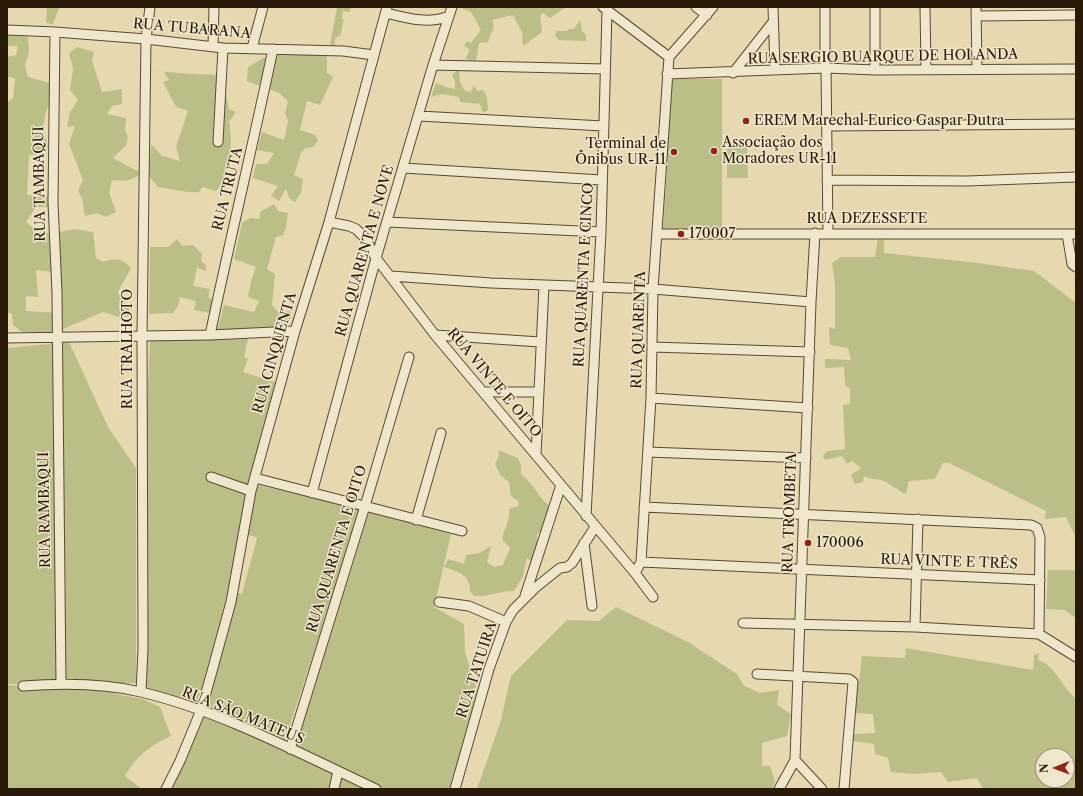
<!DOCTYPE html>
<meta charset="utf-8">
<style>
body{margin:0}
#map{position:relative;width:1083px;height:796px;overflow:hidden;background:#e7d9af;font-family:"Libre Caslon Text",serif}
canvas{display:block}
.frame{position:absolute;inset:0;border:8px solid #2a1a09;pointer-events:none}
.north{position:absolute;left:1035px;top:748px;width:40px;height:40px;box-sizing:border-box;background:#efe6cb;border:1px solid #a0947d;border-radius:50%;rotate:269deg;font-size:11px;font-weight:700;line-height:16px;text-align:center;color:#2a1a09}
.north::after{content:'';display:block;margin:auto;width:14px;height:18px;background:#8f2418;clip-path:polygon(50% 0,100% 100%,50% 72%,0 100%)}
</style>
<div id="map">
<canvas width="1083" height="796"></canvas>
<div class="frame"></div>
<div class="north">N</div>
</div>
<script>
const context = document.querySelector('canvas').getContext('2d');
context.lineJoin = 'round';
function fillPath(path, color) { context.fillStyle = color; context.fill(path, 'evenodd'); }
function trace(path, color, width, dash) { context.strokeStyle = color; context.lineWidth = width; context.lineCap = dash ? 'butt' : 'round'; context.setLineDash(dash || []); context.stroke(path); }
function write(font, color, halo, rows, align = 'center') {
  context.font = font + ' "Libre Caslon Text",serif'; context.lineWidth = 3; context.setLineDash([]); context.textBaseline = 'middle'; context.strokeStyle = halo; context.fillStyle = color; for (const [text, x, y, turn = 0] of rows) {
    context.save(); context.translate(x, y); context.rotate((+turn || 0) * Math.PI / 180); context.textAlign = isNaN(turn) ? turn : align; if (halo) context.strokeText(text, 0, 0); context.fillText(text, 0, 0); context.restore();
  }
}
fillPath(new Path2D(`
 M47,7H60L52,25L46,22Z
 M337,7H352L349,12L343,11L342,19H344L340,36L335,38V47L330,46Z
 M459,7H566L550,18L543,13L540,16L542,32L523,46L522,32L513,15L492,20L494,27L488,42L479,43L476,61L465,59L470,50L464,46L467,41L471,43L481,30L471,12Z
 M580,20L582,31L586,35V41L558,40L555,35L557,31H567L569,29H574Z
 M7,35L28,37L29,53L25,65L28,77L50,83L49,104L45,115L43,131L48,146L43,155H29L27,195L50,197V207H36L26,222L39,232L51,233L52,272L36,270L38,297L26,296V311L57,313L52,332H22L13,325L12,314L7,312V103L13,98L15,78L7,77V57L16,55L18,46H7Z
 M77,47L94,52L92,61L102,92L122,89V104L112,106L107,114L126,118L125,130L128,137L126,145L113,158L141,173C132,182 124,181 112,180L109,193L116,212L106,217L97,213L85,216L82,199L78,191L83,180L69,144L75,126L67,127L70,112L78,100L70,90L73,68L69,53Z
 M282,54L327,55V73L333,77L320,105L307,101L300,130L315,135L318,141L313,147L305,148L301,153L294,175L303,179L301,193L295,202L289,198L286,189L279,201L271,196L278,186L253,178L256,164H267L274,153L257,150L262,132L284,140L288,121L285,113L288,101L279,93L247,81L248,67L263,58Z
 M459,68L460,82L464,90L471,92L474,85L477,91L483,90L487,97L488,110L483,113L480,104L460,102L459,97L442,94L431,97L436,83L446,87L455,89V81L452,75Z
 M150,71C174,72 198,75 222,75L229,109L236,112L229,122C233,142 231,175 216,191L203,187L199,192C185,193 172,189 158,187L149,176L151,144L162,156L180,161L176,147L188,111L176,107L163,82L169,80L164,72Z
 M670,79H722V234L665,231L663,229L668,158L665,124Z
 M747,142L748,178H727V143Z
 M274,204L278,211L288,213L286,228L283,235L276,237L267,269L275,274L272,305L279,313L291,311L289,328L217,331L224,305L254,312L259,301L248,297L251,281L256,267L234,259L242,223L251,218L260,219V212Z
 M75,229L93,232L96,258L103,262C115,257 123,259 131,268L118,292L133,315L119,317L103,312L63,329L59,232Z
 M878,237L884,238V253L970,262L1034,271L1076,303V538L1066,517L1045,519L1046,511L949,463H943L935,479L909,481L906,494C898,491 890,483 883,481C876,478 871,480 864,476L863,482L855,484L851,475L861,468L852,461L847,464L842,456L825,460L823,456L827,451L845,449L843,405L850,404V389L845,385L844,367L825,368V359L851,360L848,348L830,345L829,327L835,329V284L832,263L841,257H875Z
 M177,239L182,246L193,245L202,254L201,261L206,265V271L197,268L193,286L210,289L208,297L213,301L211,313L194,310L196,301L180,297L178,306L173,313L149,314L150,247H168Z
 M248,339L244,357L248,359L243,372L278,383L224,608L197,704L143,690L144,478L150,340Z
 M69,342L108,427L136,468V683L7,684V348Z
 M498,450L518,458L521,465V474C535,485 537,497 552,508L547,527L537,534V540L546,552L537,565L527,558L523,576L514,591C501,591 488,597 474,596L470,591C470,574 458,572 444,567L448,559L464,564L466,555L480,553L491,546L487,562L494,567L503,565L510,548L502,539C504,529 511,519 509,509L519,506L518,501L511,496L509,482L500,475L495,464L499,455Z
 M257,485L361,509L285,740L207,710L233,591L242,594L257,538L244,533Z
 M369,512L451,534L434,607L464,624L465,652L478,694L449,789H380L296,747Z
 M1048,570H1076V618L1064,610L1046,609Z
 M616,607L688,642L737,674L744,686L760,693L779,690L777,705L791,714L787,736L762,743V766H770L775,781L772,789H477L501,720L511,676L567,620L599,621Z
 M906,648L1033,670L1034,655L1039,653L1038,660C1054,664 1063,688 1076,699V789H983L977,778L948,782L941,772L914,774L891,772L888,758L875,754L874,744L853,741V734L875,733L873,714L855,713L862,656L905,658ZM1043,756H1067V780H1043Z
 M7,685L101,691L143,699L160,707L171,736C149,746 137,756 125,776L142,789H7Z
 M201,710L270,741L362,789H165Z`), '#bbbe87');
const minor = new Path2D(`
 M603,7L669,57
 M696,7L707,15
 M773,7L775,70
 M825,7V68
 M925,7L926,69
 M976,7L977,69
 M386,13C407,18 427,24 447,17
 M976,16L1076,15
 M7,30L55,32L146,39L223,48L343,51L374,55
 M55,32L53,202L57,293L61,684
 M213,47L214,7
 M252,48L263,7
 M669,57L713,7
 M433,65L605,69
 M826,68L828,233
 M875,70V7
 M733,73L773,22
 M667,74L826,68L875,70L1076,69
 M419,116L603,126
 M827,126L1076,124
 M218,142L223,48
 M403,168L602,180
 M827,180L967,181L1076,177
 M329,222L349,226L356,229L365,238L376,258L435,335L635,573L653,597
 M387,222L601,232
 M657,234H1076
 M1067,234L1072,264L1076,267
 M391,276L491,283L653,289L811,302
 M210,335C230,239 253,145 273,49
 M435,335L540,342
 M7,338L210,335L295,331
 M652,347L810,352
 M483,392H538
 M651,398L808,408
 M648,452L806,458
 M536,455L544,285
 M211,477L251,491
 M255,478L462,531
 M312,493L376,258L433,65L452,7
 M644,507L1031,525L1037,528L1040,537L1039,634
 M586,516L601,232L607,11
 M416,520L441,433
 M584,543L592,606
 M641,562L1040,580
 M635,573L641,562L651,398L653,289L669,57
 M525,596L561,485
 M439,602L469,606L506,622
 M743,623L915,627L1039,634L1076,657
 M915,627L918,519
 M757,674L849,679L853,682L844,789
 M23,686C62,683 103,683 141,692C221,711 301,754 376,789
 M141,692L143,649L142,335L146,39L150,7
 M290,749L365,506L409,357
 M795,760L822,789
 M166,789L180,761L201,710L211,675L231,602L251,491L295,331L329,222L387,7
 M334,789L338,771
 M455,789L489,669L506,622L513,610L535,588L560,568L567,567L572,563L595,527
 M779,789L795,760L811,302L815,233`);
trace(minor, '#594a32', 11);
trace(minor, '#efe6cb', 9);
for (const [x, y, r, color] of [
 [746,121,4,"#8f2418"],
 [714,151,4,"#8f2418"],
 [674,152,4,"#8f2418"],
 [681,234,4,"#8f2418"],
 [808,543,4,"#8f2418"]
]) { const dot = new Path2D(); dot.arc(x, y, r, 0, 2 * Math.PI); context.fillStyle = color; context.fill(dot); trace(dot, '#efe6cb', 1.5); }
write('14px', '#2a1a09', '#efe6cb', [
 ["RUA TUBARANA",192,29,5],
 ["RUA SERGIO BUARQUE DE HOLANDA",883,57,-1],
 ["RUA TAMBAQUI",40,184,-91],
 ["RUA TRUTA",228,189,-76],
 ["RUA DEZESSETE",867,219],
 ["RUA QUARENTA E NOVE",365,251,-74],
 ["RUA QUARENTA E CINCO",584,275,-87],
 ["RUA QUARENTA",639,330,-88],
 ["RUA TRALHOTO",128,349,-90],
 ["RUA CINQUENTA",275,353,-74],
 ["RUA VINTE E OITO",494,383,50],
 ["RUA RAMBAQUI",45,510,-91],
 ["RUA TROMBETA",790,513,-88],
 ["RUA QUARENTA E OITO",337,549,-73],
 ["RUA VINTE E TRÊS",949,562,2],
 ["RUA TATUIRA",477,670,-72],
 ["RUA SÃO MATEUS",243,716,22]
]);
write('14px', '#2a1a09', '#efe6cb', [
 ["EREM Marechal Eurico Gaspar Dutra",754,121],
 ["Associação dos",722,143],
 ["Moradores UR-11",722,159],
 ["Terminal de",666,144,"right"],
 ["Ônibus UR-11",666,160,"right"],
 ["170007",689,234],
 ["170006",816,543]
], 'left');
</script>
